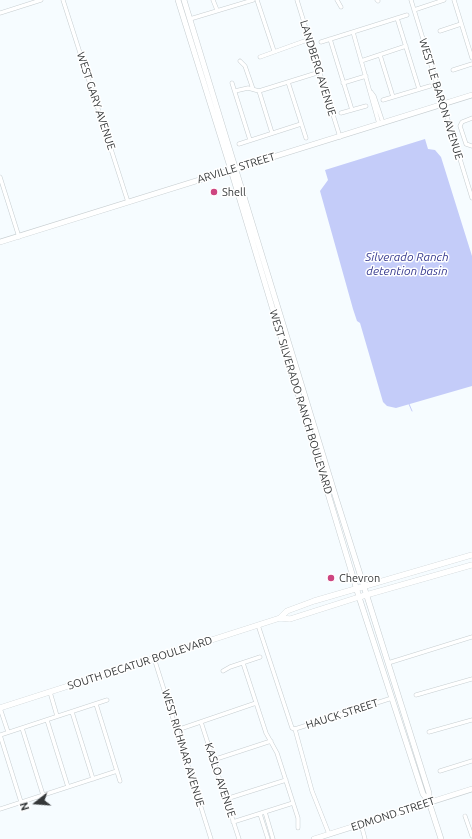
<!DOCTYPE html>
<style>
body{margin:0}
#map{position:relative;width:472px;height:839px;overflow:hidden;background:#f6fcff;font-family:Ubuntu,sans-serif}
canvas{display:block}
.north{position:absolute;left:16px;top:783px;width:40px;height:40px;-webkit-text-stroke:3px #fff;paint-order:stroke;rotate:253deg;font-size:11px;font-weight:700;line-height:16px;text-align:center;color:#353839}
.north::after{content:'';display:block;margin:auto;width:14px;height:18px;background:#353839;clip-path:polygon(50% 0,100% 100%,50% 72%,0 100%)}
</style>
<div id="map">
<canvas width="472" height="839"></canvas>
<div class="north">N</div>
</div>
<script>
const context = document.querySelector('canvas').getContext('2d');
context.lineJoin = 'round';
function fillPath(path, color) { context.fillStyle = color; context.fill(path, 'evenodd'); }
function trace(path, color, width, dash) { context.strokeStyle = color; context.lineWidth = width; context.lineCap = dash ? 'butt' : 'round'; context.setLineDash(dash || []); context.stroke(path); }
function write(font, color, halo, rows, align = 'center') {
  context.font = font + ' Ubuntu,sans-serif'; context.lineWidth = 3; context.setLineDash([]); context.textBaseline = 'middle'; context.strokeStyle = halo; context.fillStyle = color; for (const [text, x, y, turn = 0] of rows) {
    context.save(); context.translate(x, y); context.rotate((+turn || 0) * Math.PI / 180); context.textAlign = isNaN(turn) ? turn : align; if (halo) context.strokeText(text, 0, 0); context.fillText(text, 0, 0); context.restore();
  }
}
fillPath(new Path2D(`
 M425,139L428,149L435,150L441,157L472,256V386L396,408L387,406L383,402L360,323L357,321L353,309L320,191L328,180L325,170Z`), '#c4ccf9');
trace(new Path2D(`
 M409,404L412,411`), '#c4ccf9', 1);
const street = new Path2D(`
 M63,0L128,202
 M213,0L217,10
 M257,0L274,51
 M297,0L340,137
 M337,0L341,7
 M377,0L378,1
 M411,0L472,198
 M454,0L472,58
 M414,10L444,0
 M0,13L41,0
 M397,18L419,89
 M190,19L253,0
 M440,31L461,24
 M353,32L379,124
 M330,39L352,110
 M321,42L407,15
 M380,55L393,97
 M260,57L310,39
 M240,61L245,66L253,89
 M361,61L406,46
 M453,70L472,64
 M288,82L306,138
 M232,83L250,140
 M343,83L366,76
 M235,91L248,88L259,91L320,72
 M259,91L272,133
 M371,92L374,96L383,123
 M383,100L430,86
 M341,113L366,106
 M472,118L462,122L460,126L466,144L472,146
 M239,144L301,124
 M0,177L19,237
 M258,625L292,728L295,729L392,698
 M154,658L211,839
 M243,663L266,733L277,753L298,818V828
 M388,663L472,637
 M223,671L230,667L260,657
 M50,692L57,716
 M416,695L472,679
 M96,704L120,781
 M0,708L8,732
 M72,712L93,779
 M47,720L68,787
 M201,722L239,839
 M22,728L43,795
 M295,729L312,791L329,834
 M177,730L256,703
 M429,732L472,720
 M0,735L107,700
 M0,735L21,802
 M213,760L271,741
 M440,771L472,761
 M226,799L286,780
 M0,809L117,771
 M265,812L273,839
 M260,814L268,839
 M465,816L472,836
 M233,822L293,803
 M361,824L365,839`);
const secondary = new Path2D(`
 M178,0L231,170L359,597L423,794L429,802L441,839
 M184,0L336,498L429,793V802
 M0,242L472,95
 M314,839L472,789`);
const primary = new Path2D(`
 M280,618L287,611L314,601L472,555
 M0,708L280,618L290,619L359,597L472,565`);
trace(street, '#c7ced1', 4.5);
trace(secondary, '#c7ced1', 6);
trace(primary, '#c7ced1', 6);
trace(street, '#fff', 3.5);
trace(secondary, '#fff', 5);
trace(primary, '#fff', 5.5);
for (const [x, y, r, color] of [
 [214,192,4,"#cd4580"],
 [331,578,4,"#cd4580"]
]) { const dot = new Path2D(); dot.arc(x, y, r, 0, 2 * Math.PI); context.fillStyle = color; context.fill(dot); trace(dot, '#fff', 1.5); }
write('11px', '#353839', '#fff', [
 ["LANDBERG AVENUE",318,68,73],
 ["WEST LE BARON AVENUE",441,99,73],
 ["WEST GARY AVENUE",96,101,72],
 ["ARVILLE STREET",236,168,-17],
 ["WEST SILVERADO RANCH BOULEVARD",301,402,73],
 ["SOUTH DECATUR BOULEVARD",140,663,-18],
 ["HAUCK STREET",342,714,-18],
 ["WEST RICHMAR AVENUE",183,748,73],
 ["KASLO AVENUE",220,780,72],
 ["EDMOND STREET",393,814,-18]
]);
write('11px', '#353839', '#fff', [
 ["Shell",222,192],
 ["Chevron",339,578]
], 'left');
write('italic 12px', '#393c90', '#fff', [
 ["Silverado Ranch",407,257],
 ["detention basin",407,271]
]);
</script>
